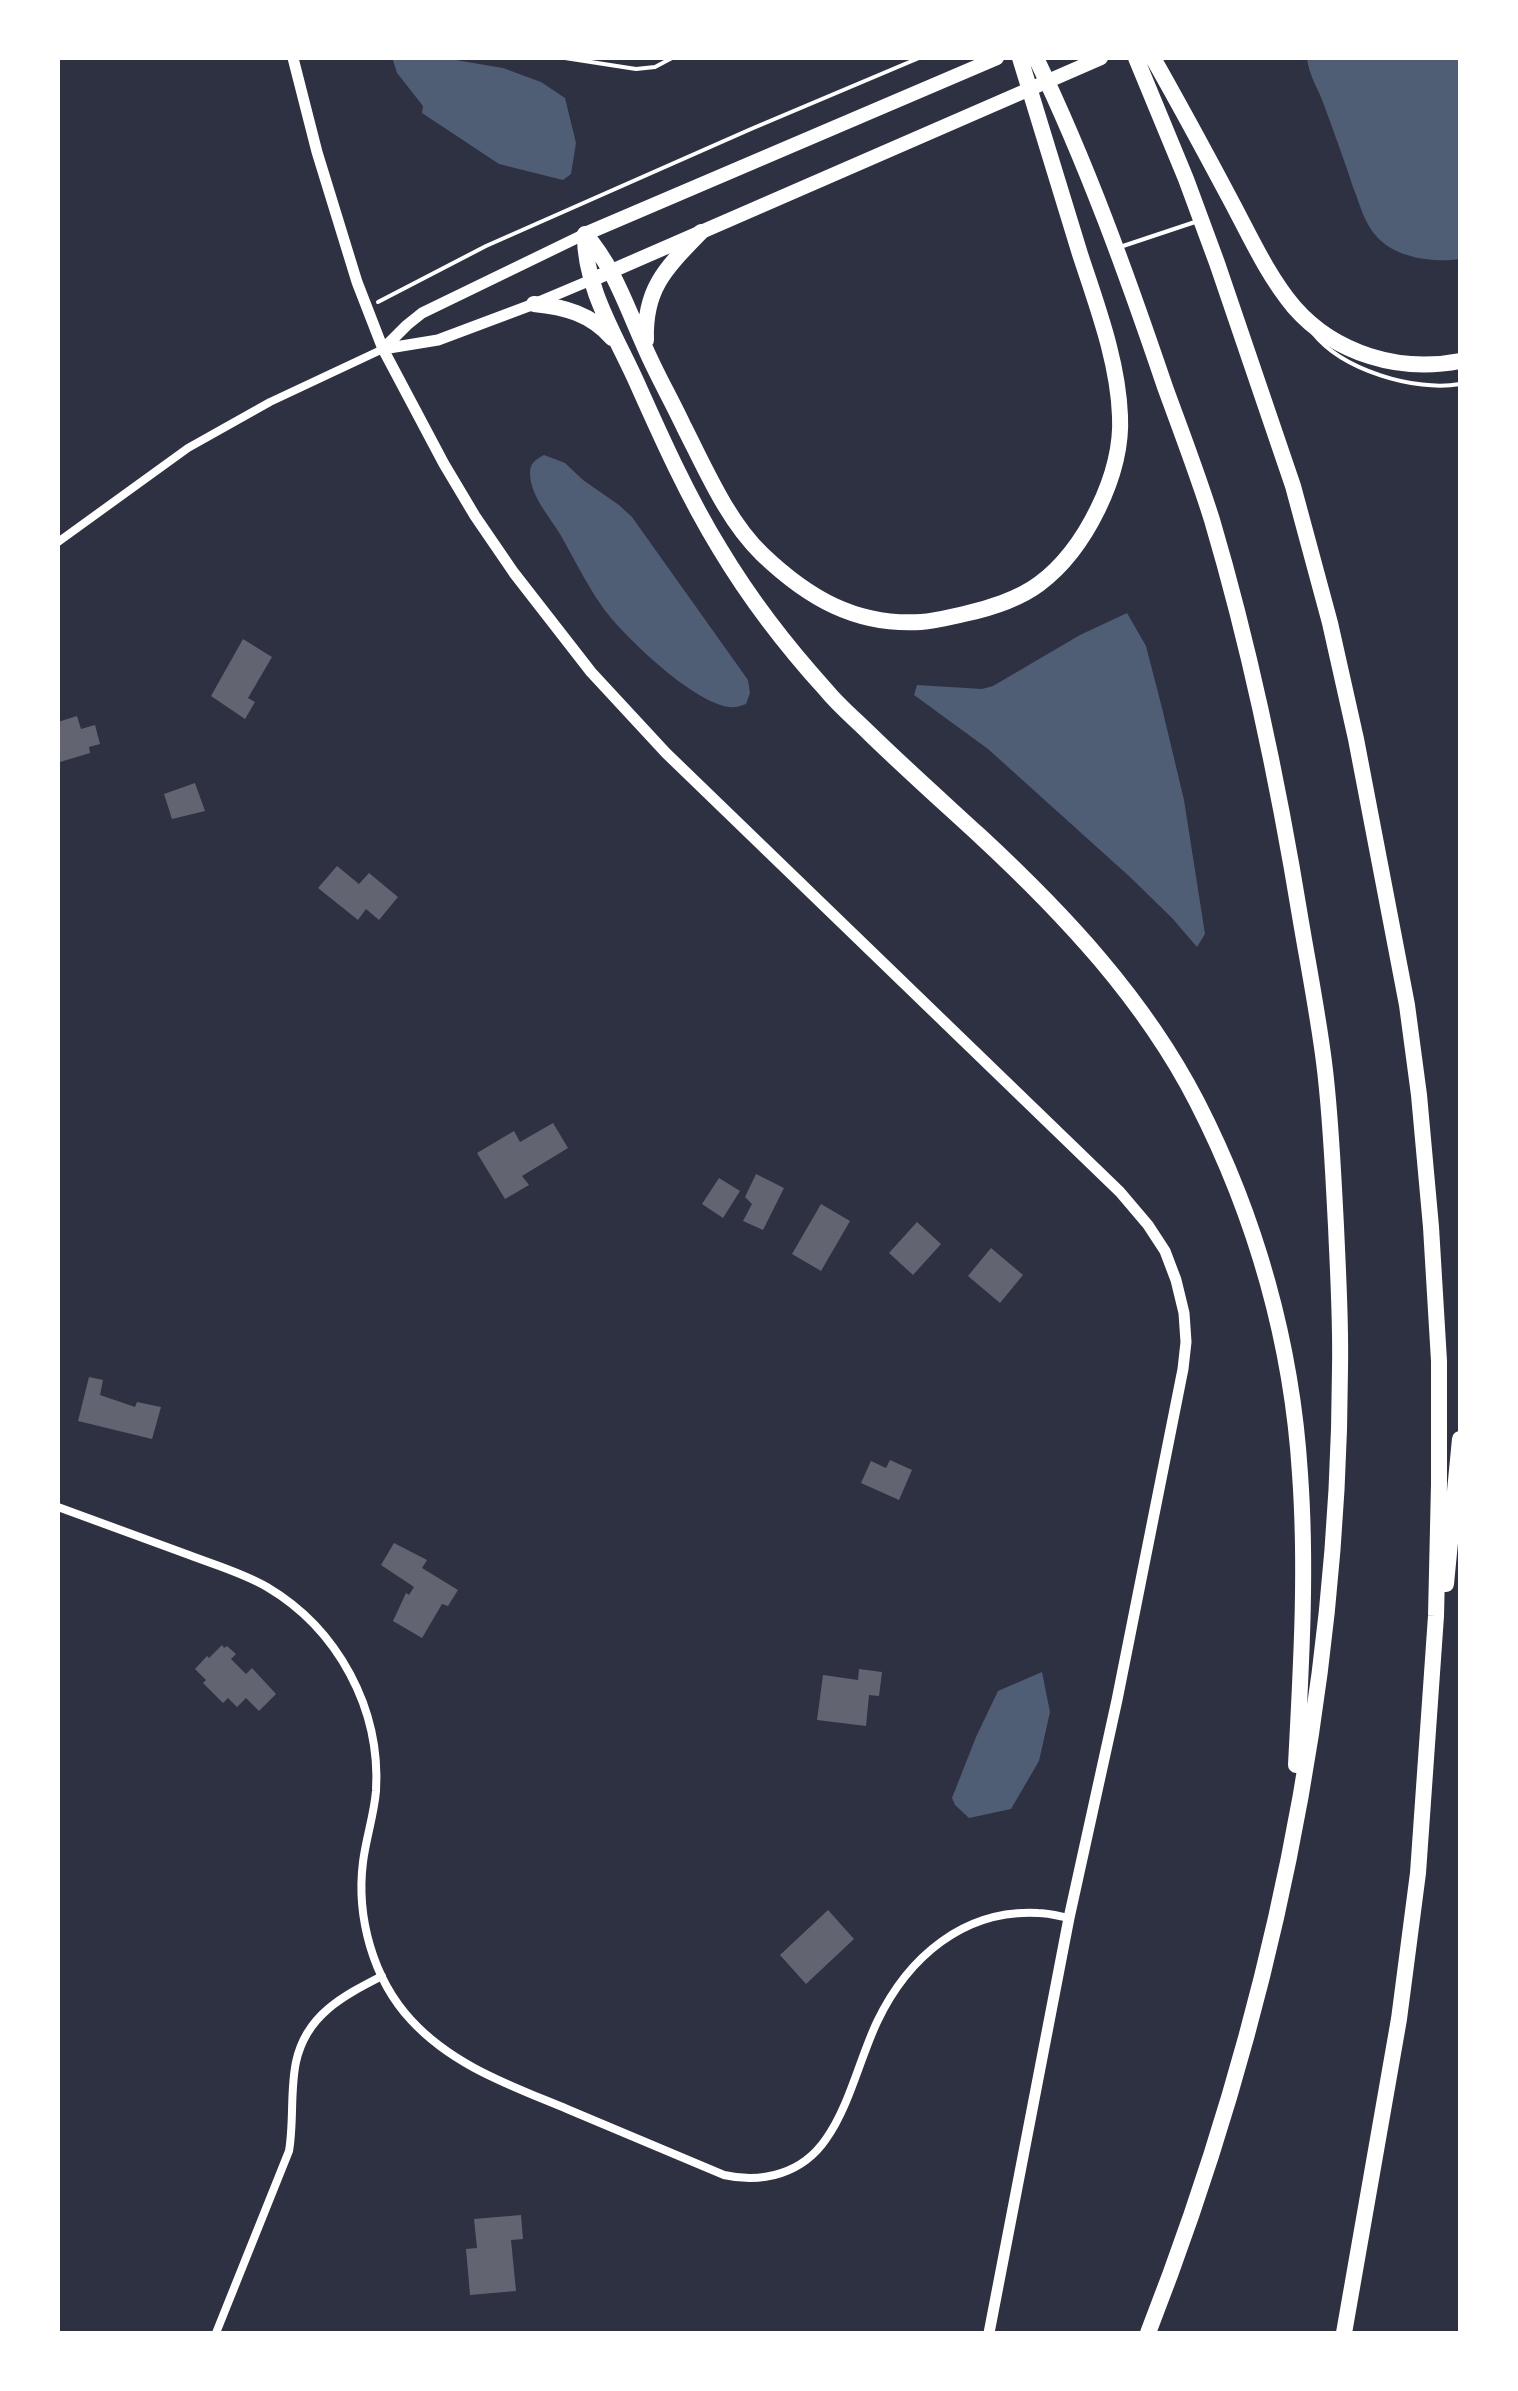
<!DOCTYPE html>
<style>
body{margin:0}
#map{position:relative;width:1518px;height:2391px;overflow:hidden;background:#2d3142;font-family:Merriweather,serif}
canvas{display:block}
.frame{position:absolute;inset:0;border:60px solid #fff;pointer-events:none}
</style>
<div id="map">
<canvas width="1518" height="2391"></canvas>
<div class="frame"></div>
</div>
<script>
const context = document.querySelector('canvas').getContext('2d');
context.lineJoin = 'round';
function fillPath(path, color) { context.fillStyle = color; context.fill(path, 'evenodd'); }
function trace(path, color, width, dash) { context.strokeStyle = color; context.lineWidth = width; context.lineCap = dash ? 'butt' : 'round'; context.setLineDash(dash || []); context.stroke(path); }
fillPath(new Path2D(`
 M394,58H444L503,68L541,82L565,98L576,143L571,174L563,180L499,164L422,113L423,106L397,73L393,60Z
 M1307,58H1460V259C1434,263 1397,258 1378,238C1364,224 1360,204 1353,187C1344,160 1334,132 1324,105C1318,88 1309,76 1307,58Z
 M544,455L565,463L583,480L619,505L632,517L748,680L750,693L746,704C740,706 736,708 729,707C694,702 634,645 611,618C591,594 576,562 560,534C549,516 530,495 530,473C530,463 535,460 544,455Z
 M1127,613L1146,646L1162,708L1184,800L1205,934L1197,947L1172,918L1130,877L988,749L914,695L917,685L982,689L993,686L1080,635Z
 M1042,1672L1050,1712L1039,1761L1011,1809L969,1818L955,1805L952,1798L976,1737L998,1691Z`), '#4f5d75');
fillPath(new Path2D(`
 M243,639L272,657L248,698L255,702L245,719L211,696Z
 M77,716L81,729L95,725L100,744L89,747L90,753L60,762L58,754V722Z
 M195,783L205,811L172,819L164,794Z
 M337,866L359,884L369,873L398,897L379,920L366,909L358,920L318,888Z
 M553,1123L568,1148L522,1176L529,1185L505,1199L477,1153L514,1131L520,1142Z
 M756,1174L784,1188L763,1230L743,1221L752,1204L745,1197Z
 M719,1178L740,1191L723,1218L702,1204Z
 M821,1204L850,1221L821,1271L792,1254Z
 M917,1222L941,1244L913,1275L889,1253Z
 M991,1248L1023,1275L1000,1303L968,1276Z
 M89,1377L103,1380L100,1395L135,1407L137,1402L161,1407L152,1439L78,1421Z
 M890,1460L912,1470L899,1500L861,1483L871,1461L886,1468Z
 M394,1543L427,1560L422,1568L458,1590L448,1606L442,1604L422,1638L393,1621L406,1593L409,1595L414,1587L381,1565Z
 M222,1645L224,1648L227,1646L236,1654L231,1659L246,1674L252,1668L276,1694L259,1711L246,1698L237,1707L228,1698L223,1703L203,1683L206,1680L195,1669L207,1656L209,1658Z
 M859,1669L882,1672L879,1696L869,1695L866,1726L817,1720L823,1675L858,1680Z
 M828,1910L854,1939L806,1984L780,1955Z
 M521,2215L523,2239L511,2240L516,2291L470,2295L466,2249L477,2248L474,2219Z`), '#626471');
trace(new Path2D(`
 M378,302L486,246L751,129L919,58`), '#fff', 4);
trace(new Path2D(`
 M565,58L636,69L655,67L672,58
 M1120,247L1195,222
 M1313,333C1342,370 1415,392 1460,384`), '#fff', 4);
trace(new Path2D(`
 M58,542L188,448L270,402L383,349
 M58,1507C102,1523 145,1539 189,1555C215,1565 243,1573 267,1587C338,1629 381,1709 376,1791C374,1815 366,1838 363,1862C356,1917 373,1979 411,2020C453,2066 512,2086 567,2109C620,2131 672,2153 724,2175C763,2184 803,2173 826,2139C849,2107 860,2058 877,2022C908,1957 964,1909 1038,1913C1048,1913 1059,1916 1069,1918
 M216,2333L289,2151C294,2122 290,2090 296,2062C306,2015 343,1996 382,1976`), '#fff', 8);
trace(new Path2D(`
 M293,58L317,152L357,282L383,349L444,464L475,516L514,573L591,672L666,753L1120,1192L1148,1225L1165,1251L1176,1280L1184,1313L1186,1342L1183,1369L1117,1700L1069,1918L989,2333
 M383,349L407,325L422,313L585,234
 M383,349L438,340L534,304L591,280`), '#fff', 11);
trace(new Path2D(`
 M585,234L997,58
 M591,280L1101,58`), '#fff', 14);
trace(new Path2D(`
 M1036,58C1087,164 1127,275 1165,387C1181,431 1198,475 1212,520C1251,652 1279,787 1301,922C1309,969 1318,1015 1324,1062C1331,1116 1333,1172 1336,1226C1338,1273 1341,1321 1340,1368C1339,1698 1268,2026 1148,2333
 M1136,58L1186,179L1217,263L1293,486L1330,623L1356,739L1407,1005L1419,1095L1431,1227L1439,1361V1484L1436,1616L1418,1873L1399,2019L1344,2333
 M1153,58C1179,104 1204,150 1229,197C1249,234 1267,275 1294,307C1335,354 1400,373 1460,361
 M585,234C584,287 616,336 637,383C662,439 688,497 720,549C750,599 787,647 826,690C839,706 855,719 870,734C906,769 943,802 980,836C1064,914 1144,999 1197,1102C1256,1217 1292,1344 1300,1474C1307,1571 1301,1668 1296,1765
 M585,234C613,266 626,305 643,343C655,372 671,399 684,427C706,470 727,520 762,554C808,598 856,626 921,622C936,621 950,617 964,614C987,609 1019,599 1039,584C1085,550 1123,474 1120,416C1118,361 1097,306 1080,254C1060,189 1040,123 1020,58
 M534,304C565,307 591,314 612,338
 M646,340C644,288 667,267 701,232
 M1446,1584L1460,1439`), '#fff', 16);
</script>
